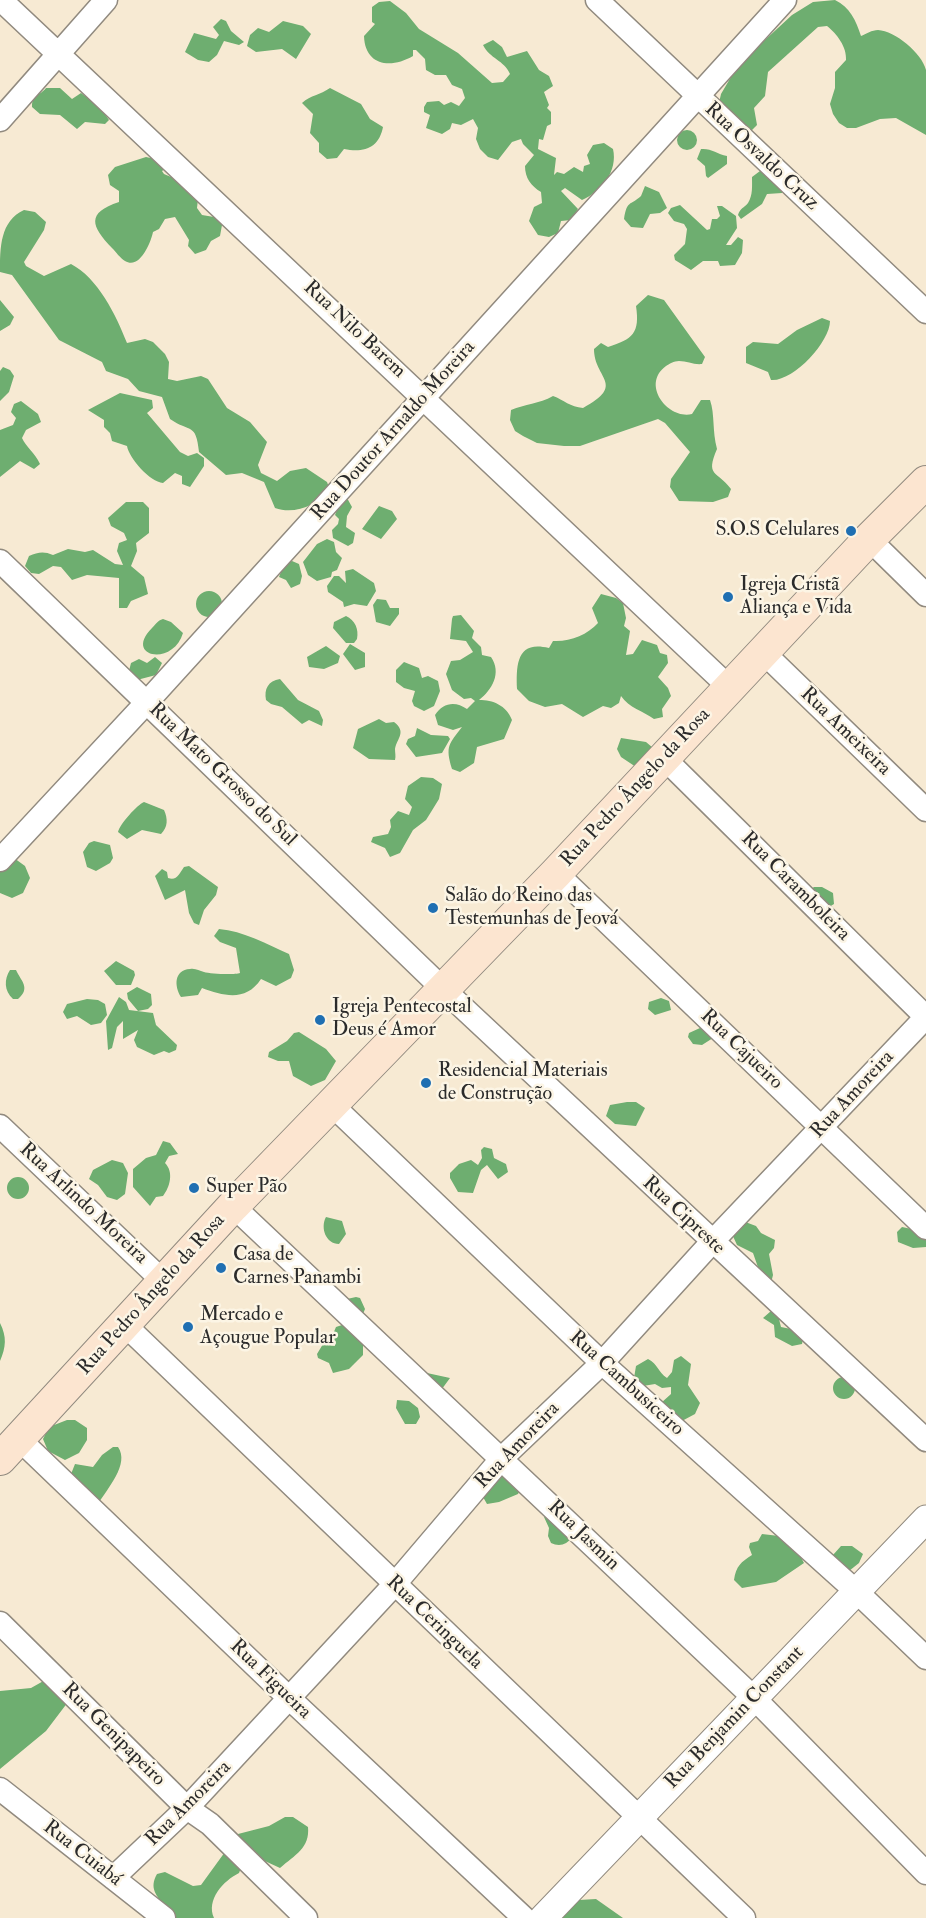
<!DOCTYPE html>
<meta charset="utf-8">
<style>
body{margin:0}
canvas{display:block;background:#f7ead3}
</style>
<canvas width="926" height="1918"></canvas>
<script>
const context = document.querySelector('canvas').getContext('2d');
context.lineJoin = 'round';
function fillPath(path, color) { context.fillStyle = color; context.fill(path, 'evenodd'); }
function trace(path, color, width, dash) { context.strokeStyle = color; context.lineWidth = width; context.lineCap = dash ? 'butt' : 'round'; context.setLineDash(dash || []); context.stroke(path); }
function write(font, color, halo, rows, align = 'center') {
  context.font = font + ' "IM FELL Double Pica",serif'; context.lineWidth = 5; context.setLineDash([]); context.textBaseline = 'middle'; context.strokeStyle = halo; context.fillStyle = color; for (const [text, x, y, turn = 0] of rows) {
    context.save(); context.translate(x, y); context.rotate((+turn || 0) * Math.PI / 180); context.textAlign = isNaN(turn) ? turn : align; if (halo) context.strokeText(text, 0, 0); context.fillText(text, 0, 0); context.restore();
  }
}
fillPath(new Path2D(`
 M835,0C850,7 856,21 861,36C866,34 872,30 878,30C895,31 922,53 926,70C926,90 926,115 926,135L896,118L880,119L856,128H847L839,123L833,114L830,104L835,88V72L846,60C847,47 837,34 827,26L818,27L768,72L765,96L754,108L757,125L751,131L719,103L721,94L738,65L792,15L813,2Z
 M390,1L406,13L419,29L458,53L492,83L503,82L510,74C504,60 490,59 483,45L493,40L502,47L507,57L527,51L539,70L549,76L553,86L544,92L549,105L547,108L551,112V124L547,126L543,140L539,139L538,149L556,158L554,175L557,172L564,174L574,167L583,172L584,166L590,164L587,155L593,145L604,143L613,149C618,171 602,191 582,200L565,188L561,191L578,209L571,220L561,221L558,233L549,237L538,235L529,221L534,207L542,203L541,192C531,186 525,178 525,166L534,155L523,144L521,139L512,142L498,160L488,157L480,149L476,139L478,128L473,119L461,125L452,123L450,129L442,134L426,128L430,115L424,112V107L427,102L439,101L444,105L451,102L459,106L465,98L462,89L452,85L446,75H435L426,70L425,59L416,50H413V56C391,69 365,66 364,36L375,24L372,22V7L379,2Z
 M221,19L226,21L231,31L244,42L239,45L224,41L217,55L209,62L198,60L185,52L194,33L216,39L219,35L213,27Z
 M283,21L303,26L311,34L296,59L282,49L256,52L247,46L250,35L258,28L269,32Z
 M46,88H60L72,99L81,93L85,96L91,94L109,120L105,124L85,122L77,129L60,115L40,114L32,107C32,93 40,96 46,88Z
 M330,88L361,104L370,119L383,127C379,148 364,153 344,149L337,158L327,159L319,152V143L310,133L313,114L302,103C311,95 320,95 330,88Z
 M677 140a10 10 0 1 1 20 0a10 10 0 1 1-20 0Z
 M701,149C711,148 717,154 727,156V164L708,178L706,176L705,166L697,159Z
 M146,157L155,159L165,169L162,171L164,174L171,177L177,176L198,199L197,208L202,215L214,217L222,225L220,236L211,241L206,250L195,254L188,246L189,240L175,217L165,219L159,229L153,232C151,242 140,270 125,261C120,258 116,252 112,248C91,226 86,213 119,202V191L110,185L108,175L115,167Z
 M760,171L765,172L782,187V193L767,194L762,204L741,219L738,215C740,208 744,208 748,203C753,195 752,186 752,177Z
 M645,186L659,192L667,208L660,213L650,214L643,228L631,227L624,219C627,200 630,206 641,196Z
 M680,205L707,230L710,229L712,219H717L720,216L717,206H722L736,216L737,228L726,245H731L738,237L743,240L742,253L735,265L720,266L718,261H703L691,270L675,260L674,255L685,244L687,229L684,224L674,221L668,213L671,208Z
 M24,210L35,212L46,222L44,230L24,262L26,266L44,276L71,264C98,278 116,315 127,343L145,339L153,342L165,354L169,362L168,379L177,381L201,376L208,379L227,408L250,422L267,442L258,465L261,473L277,481L290,471L306,468L327,482L330,490C317,505 295,515 275,508L264,482L242,473L226,475L199,452C196,422 190,433 170,419L162,397L139,391L128,379L106,371L102,362L59,340L12,275L0,272C0,248 0,221 24,210Z
 M648,295L664,300L705,357L702,364C694,365 687,361 679,361C674,361 669,364 666,366C640,385 669,420 692,414L701,400H710C715,414 712,431 717,449C705,477 717,470 731,489L728,497L713,502L679,501L670,487L671,479L690,452L665,423L658,419L580,446H564L537,443L523,436L515,431L510,420L511,410C525,404 539,404 553,396C564,400 570,407 583,408C627,384 594,379 594,349L601,343L608,347C633,339 640,333 636,306Z
 M0,300L14,317L10,325L0,331Z
 M822,318L830,321C830,342 793,382 771,380L768,372L746,363V347L753,342L778,344L797,330Z
 M3,367L10,370L14,376L9,392L0,401V371Z
 M120,393L152,400L153,408L147,413L180,452L188,456L197,453L204,458V466L190,487L182,484V476L175,473L163,483C150,482 129,458 127,446L112,441L110,433L104,427V420L88,410Z
 M21,401L38,414L41,422L26,430L22,438C26,447 35,453 40,464L34,469L20,461L0,477V430L13,425L16,418L11,412L14,404Z
 M347,498L352,507L347,516L346,527L355,533L353,543L348,546L333,538L332,530L338,524L339,519L335,515L341,500Z
 M126,502H143L149,508V533L136,543L137,551L131,566L144,577L148,594L131,601L127,608H119V578L87,575L72,580L61,567L53,566L39,574L31,573L25,566L29,556C38,552 44,551 53,555L68,549L85,552L93,550L115,564L123,565L117,551L119,543L127,540L124,533L111,526L108,518Z
 M379,506L392,511L397,519L381,539L362,529Z
 M327,539L334,542L336,552L342,558L337,570L332,572L331,577L317,581L308,575L303,562L317,544Z
 M292,561L299,564L302,576L300,584L291,588L286,580L279,577L284,564Z
 M353,569L374,583L376,591L367,606L354,604L344,607L343,602L328,592L327,586L334,576H339L346,583L345,571Z
 M196 604a13 13 0 1 1 26 0a13 13 0 1 1-26 0Z
 M601,594L616,598L623,603L626,618L624,626L630,631L626,655L633,654L642,640L657,645L660,653L667,655L668,663L658,677L668,688L671,696L662,709L663,717L654,719C643,711 629,708 621,696L619,703L611,708L603,706L583,717L562,704L545,707L529,701L517,689C516,664 517,640 549,648L553,641C570,642 587,635 598,623L592,608Z
 M377,599L386,600L390,608H399V614L390,626L376,622L373,605Z
 M461,615L474,631L472,638L481,647L482,655L491,657C502,673 492,690 479,700C493,700 506,705 512,720L504,739L477,747L474,763L460,772L452,769C445,746 449,744 462,727L453,730L438,725L435,715C443,702 456,701 467,709L475,701L471,698L464,699L452,690L446,674L451,661L460,660L473,652L466,641L450,639L452,619L453,616Z
 M346,616C355,620 359,629 357,639L354,643H346L333,628L334,622Z
 M163,619L171,622L183,633C173,667 123,657 152,628C157,623 157,621 163,619Z
 M350,644L365,653V667L355,670L343,654Z
 M326,646L340,656L338,663L324,669L309,667L307,657Z
 M155,657L162,663L156,675L133,681L129,671L131,663L139,659L147,663Z
 M404,662L419,668L422,678L428,676L438,681L440,691L434,706L424,711L414,706L412,701L415,691L404,688L396,682V670Z
 M280,679L298,700L319,711L323,720L322,726L309,720L302,724L282,707L271,704L266,700C264,689 268,681 280,679Z
 M379,719L386,723L394,722C407,732 397,738 395,749C395,753 396,756 395,760L369,759L353,748L358,729Z
 M417,728L431,735L448,736L450,739L442,753L416,757L406,744L408,739L415,736Z
 M621,738L646,742L659,753L636,767L621,757L617,749Z
 M421,777L433,778L442,784L439,799L431,812L426,820L413,830L400,853L390,857L385,848L371,842L373,837L388,834L391,827L390,820L398,811L409,815L412,807L405,799L408,786Z
 M144,802L164,810C168,819 168,827 161,834L142,830L127,839L118,832C120,824 137,805 144,802Z
 M94,841L110,845L113,858L110,863L96,871L87,867L83,852L89,843Z
 M14,858L25,866L30,878L23,893L12,898L0,893V860Z
 M189,866L218,887L216,895L204,910L199,925L194,923L189,913L185,890L165,900L155,876L162,869L167,872L168,878C177,881 179,874 184,867Z
 M814,887H822L833,893L834,904L824,910L807,892Z
 M219,929C243,931 267,944 289,954L294,970L291,978L276,986L261,979C246,1002 224,996 202,988L198,995L181,997C174,986 174,970 190,969C196,968 199,971 204,972C210,974 235,975 240,973L236,948L220,942L214,936Z
 M116,961L134,971L135,975L131,985H116L104,971Z
 M10,970H16C21,981 31,988 18,999H13C4,991 4,979 10,970Z
 M137,987L151,994L152,1005L148,1009L138,1011L128,999L127,993Z
 M119,997L126,1002L129,1010L153,1013L156,1025L177,1045L176,1050L169,1053L164,1051L154,1055L137,1047L134,1040L138,1030L123,1039V1021L117,1027L112,1048L108,1050L106,1021Z
 M661,998L669,1001L671,1010L655,1015L648,1009L649,1002Z
 M87,999L98,1000L105,1004L107,1015L101,1023L91,1025L77,1016L67,1019L63,1012L67,1004Z
 M700,1028H708L713,1038L702,1045L693,1044L688,1037L689,1033Z
 M299,1032L326,1049L336,1061L325,1080L311,1086L293,1076L289,1061H278L268,1057L269,1052L287,1041L294,1033Z
 M627,1102H636L645,1108L636,1126L615,1124L606,1116L610,1105Z
 M163,1141L170,1143L178,1154L169,1156L165,1163C174,1172 170,1187 163,1196L156,1197L150,1206L133,1187V1169L146,1158L156,1155Z
 M484,1147L492,1149L494,1158L506,1164L508,1172L498,1179L487,1165L481,1170L473,1193L458,1192L450,1178V1173L459,1164L471,1160L478,1165L482,1158L481,1150Z
 M112,1160L123,1163L128,1173L125,1194L117,1200L107,1197L98,1185L89,1179L93,1170Z
 M7 1188a11 11 0 1 1 22 0a11 11 0 1 1-22 0Z
 M326,1217L342,1221L346,1234L339,1244C326,1244 320,1228 326,1217Z
 M740,1220L756,1226L761,1233L775,1240L774,1248L769,1254L773,1275L771,1283L760,1273L753,1253L737,1245L732,1234Z
 M902,1227L926,1232V1247L913,1248L898,1242L897,1232Z
 M356,1297L360,1298L365,1309L361,1319L347,1299Z
 M771,1311L778,1315L781,1327L791,1329L803,1339L802,1344L792,1346L775,1337L774,1325L763,1318Z
 M0,1323C7,1337 6,1347 0,1361Z
 M345,1324L363,1333V1355L349,1369L333,1373L329,1363L318,1358L317,1354L323,1344L335,1346L333,1334L336,1327Z
 M681,1356L691,1364L688,1385L700,1403L695,1414L680,1422L661,1403L671,1394V1387L662,1388L655,1384L643,1386L634,1378L636,1366L648,1359C658,1364 658,1372 667,1378L672,1372L674,1360Z
 M427,1373L450,1378L439,1393L424,1376Z
 M833 1388a11 11 0 1 1 22 0a11 11 0 1 1-22 0Z
 M397,1400L409,1401L418,1408L420,1417L416,1424H405L396,1408Z
 M67,1420H75L87,1428V1440L79,1453L65,1460L48,1451L43,1439L49,1427Z
 M113,1447H118C130,1464 107,1489 98,1504L71,1474L75,1464L93,1467L102,1455Z
 M500,1471L522,1486L518,1494L499,1502L487,1504L483,1497Z
 M544,1517L552,1518L572,1537C567,1545 559,1547 551,1543L548,1536L549,1528Z
 M762,1534L779,1536L798,1552L804,1563L776,1582L742,1588L734,1580C736,1566 741,1562 752,1555L749,1547L750,1543L758,1541Z
 M841,1546H852L863,1554L859,1563L849,1571L833,1555Z
 M47,1679L68,1702L46,1731L0,1769V1691L31,1688Z
 M285,1817H293L308,1827C310,1848 295,1855 280,1868L254,1856L241,1868L239,1873C223,1881 206,1900 214,1918H159L165,1907C156,1895 149,1888 157,1874L165,1872L193,1886L201,1885L238,1834L269,1826Z
 M596,1899L623,1918H561L579,1900Z`), '#6eae70');
const minor = new Path2D(`
 M1,0L730,688
 M597,0L926,312
 M0,120L106,0
 M869,539L926,595
 M0,561L443,989L926,1440
 M764,653L926,810
 M664,758L926,1017
 M0,860L147,702L785,0
 M556,873L926,1228
 M332,1105L602,1363L858,1593L926,1658
 M0,1126L165,1283
 M233,1206L754,1698L926,1873
 M125,1325L744,1918
 M19,1439L289,1698L524,1918
 M0,1623L187,1808L210,1824L306,1918
 M0,1789L164,1918
 M113,1878L187,1808L394,1585L502,1458L602,1363L712,1242L926,1017`);
const tertiary = new Path2D(`
 M543,1918L926,1519`);
const secondary = new Path2D(`
 M0,1459L233,1206L556,873L869,539L926,482`);
trace(minor, '#918a7f', 25);
trace(tertiary, '#918a7f', 29);
trace(secondary, '#918a7f', 34);
trace(minor, '#fff', 22);
trace(tertiary, '#fff', 27);
trace(secondary, '#fce5d0', 32);
for (const [x, y, r, color] of [
 [851,531,6,"#1f6fb2"],
 [728,597,6,"#1f6fb2"],
 [433,908,6,"#1f6fb2"],
 [320,1020,6,"#1f6fb2"],
 [426,1083,6,"#1f6fb2"],
 [194,1188,6,"#1f6fb2"],
 [221,1268,6,"#1f6fb2"],
 [188,1327,6,"#1f6fb2"]
]) { const dot = new Path2D(); dot.arc(x, y, r, 0, 2 * Math.PI); context.fillStyle = color; context.fill(dot); trace(dot, '#fcf5e5', 2); }
write('20px', '#2b2b2b', '#fcf5e5', [
 ["Rua Osvaldo Cruz",761,157,43],
 ["Rua Nilo Barem",354,330,43],
 ["Rua Doutor Arnaldo Moreira",394,431,-48],
 ["Rua Ameixeira",845,732,44],
 ["Rua Mato Grosso do Sul",222,775,44],
 ["Rua Pedro Ângelo da Rosa",636,788,-47],
 ["Rua Caramboleira",795,887,45],
 ["Rua Cajueiro",741,1050,44],
 ["Rua Amoreira",853,1095,-47],
 ["Rua Arlindo Moreira",83,1204,43],
 ["Rua Cipreste",683,1216,43],
 ["Rua Pedro Ângelo da Rosa",152,1295,-48],
 ["Rua Cambusiceiro",626,1384,42],
 ["Rua Amoreira",518,1446,-46],
 ["Rua Jasmin",583,1536,44],
 ["Rua Ceringuela",434,1623,44],
 ["Rua Figueira",270,1680,44],
 ["Rua Benjamin Constant",735,1718,-46],
 ["Rua Genipapeiro",113,1735,45],
 ["Rua Amoreira",189,1804,-45],
 ["Rua Cuiabá",82,1854,38]
]);
write('20px', '#2b2b2b', '#fcf5e5', [
 ["S.O.S Celulares",839,531,"right"],
 ["Igreja Cristã",740,586],
 ["Aliança e Vida",740,609],
 ["Salão do Reino das",445,897],
 ["Testemunhas de Jeová",445,920],
 ["Igreja Pentecostal",332,1008],
 ["Deus é Amor",332,1031],
 ["Residencial Materiais",438,1072],
 ["de Construção",438,1095],
 ["Super Pão",206,1188],
 ["Casa de",233,1256],
 ["Carnes Panambi",233,1279],
 ["Mercado e",200,1316],
 ["Açougue Popular",200,1339]
], 'left');
</script>
